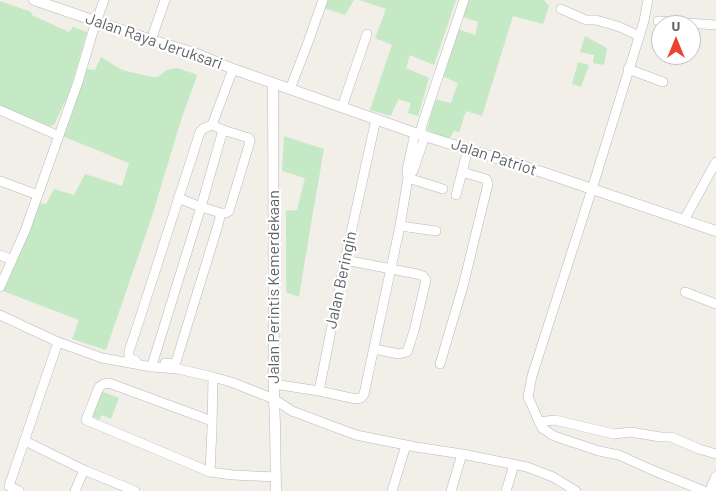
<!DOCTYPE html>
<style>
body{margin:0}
#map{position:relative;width:716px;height:491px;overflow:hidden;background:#f1efe8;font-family:Barlow,sans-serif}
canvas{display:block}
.north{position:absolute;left:651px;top:15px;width:50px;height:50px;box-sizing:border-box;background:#fff;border:1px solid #bfc1c3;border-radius:50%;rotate:0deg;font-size:14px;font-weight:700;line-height:20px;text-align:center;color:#5f6368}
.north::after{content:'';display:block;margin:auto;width:18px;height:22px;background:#ea4335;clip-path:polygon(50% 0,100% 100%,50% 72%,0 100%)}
</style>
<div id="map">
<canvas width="716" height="491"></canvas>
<div class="north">U</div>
</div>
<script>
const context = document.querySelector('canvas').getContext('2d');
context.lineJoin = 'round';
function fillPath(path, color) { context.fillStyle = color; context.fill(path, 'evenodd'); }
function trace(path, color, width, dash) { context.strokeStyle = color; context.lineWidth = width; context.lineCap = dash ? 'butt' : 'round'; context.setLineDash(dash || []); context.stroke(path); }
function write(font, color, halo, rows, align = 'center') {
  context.font = font + ' Barlow,sans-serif'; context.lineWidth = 4.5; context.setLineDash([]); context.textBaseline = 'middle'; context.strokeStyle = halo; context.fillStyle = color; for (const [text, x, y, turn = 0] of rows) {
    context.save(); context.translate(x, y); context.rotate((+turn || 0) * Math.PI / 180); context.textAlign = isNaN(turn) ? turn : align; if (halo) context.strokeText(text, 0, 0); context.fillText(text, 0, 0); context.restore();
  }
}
fillPath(new Path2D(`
 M328,0H456L434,65L410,55L406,68L429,78L418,116L408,113L411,103L398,99L391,116L370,110L392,45L375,38L386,9L359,0H354L345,15L324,8Z
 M461,0H544L549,6L543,24L513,16L482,116L466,111L459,132L454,131L449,139L427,130L435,99L451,103L458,83L437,74L452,27L475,35L478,22L455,14Z
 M0,1L31,12L32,15L69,32L73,27L87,32L69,93L54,125L49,126L0,105Z
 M585,36L607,48L604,65L593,63L594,55L580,52Z
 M101,57L122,70L152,77H158L167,70L177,68L195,74L197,76L182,117L152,216L106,350L72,339L79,320L3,291L27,235L37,203L46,204L54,189L74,195L85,174L122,186L129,163L62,136L86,69L95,70Z
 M578,62L589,65L581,87L572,84Z
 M284,136L324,149L312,218L299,297L286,292V211L297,210L305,178L282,171Z
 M101,391L119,398L111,419L102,415L99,420L90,415Z`), '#c5e8c5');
const minor = new Path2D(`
 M648,0L644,21L592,189L532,376L528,397L542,428L554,436L599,451L619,455L652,470L704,491
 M561,9L586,20H596L620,27L639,36
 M658,21L716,25
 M151,40L165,0
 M628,69L663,82
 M290,89L307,45L323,0
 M342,107L367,34
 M0,110L59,136
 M420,134L423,122L464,0
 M408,178L413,171L425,136
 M408,178L443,189
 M0,181L38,195
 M456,195L468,149
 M178,198L201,207L221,213
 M684,220L716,162
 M400,226L436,231
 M0,255L12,260
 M345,260L417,274L423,276L426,280L414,331L407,352L399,354L374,349
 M0,287L25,231L78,82L93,31L104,0
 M685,292L716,304
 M0,315L58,342L102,358L152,367L178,369L213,377L231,382L274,399L292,411L356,435L416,447L462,454L527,467L553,477L576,491
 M136,361L129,358V351L140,318L200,132L204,128L212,125L233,69
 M153,362L201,207L223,130
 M165,363L173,364L176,362L218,225L221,213H226L229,211L249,145L250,140L249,138L223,130L212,125
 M440,364L463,286L488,184L486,179L462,172
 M274,384L319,391L345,260L376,119
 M319,391L356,399L361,398L364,394L400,226L408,178L407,170L415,133
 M212,421L109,383L104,384L99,387L86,420L210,472L233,475L276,477
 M539,422L555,420L614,434L631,432L660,437H671L699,449L716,454
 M25,441L84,470L135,491
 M210,472L212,428L213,377
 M19,491L9,486L58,342
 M75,491L84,470
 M392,491L406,445
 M451,491L462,454
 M506,491L514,465`);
const tertiary = new Path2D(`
 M34,0L151,40L195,53L233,69L415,133L545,173L716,231
 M273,83L274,399L275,425L276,491
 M710,491L716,477`);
trace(minor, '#b5b8bc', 10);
trace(tertiary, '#b5b8bc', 11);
trace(minor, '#fff', 9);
trace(tertiary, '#fff', 10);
write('16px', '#5f6368', '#fff', [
 ["Jalan Raya Jeruksari",154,41,19],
 ["Jalan Patriot",494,157,18],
 ["Jalan Beringin",341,280,-78],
 ["Jalan Perintis Kemerdekaan",274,287,-90]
]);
</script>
